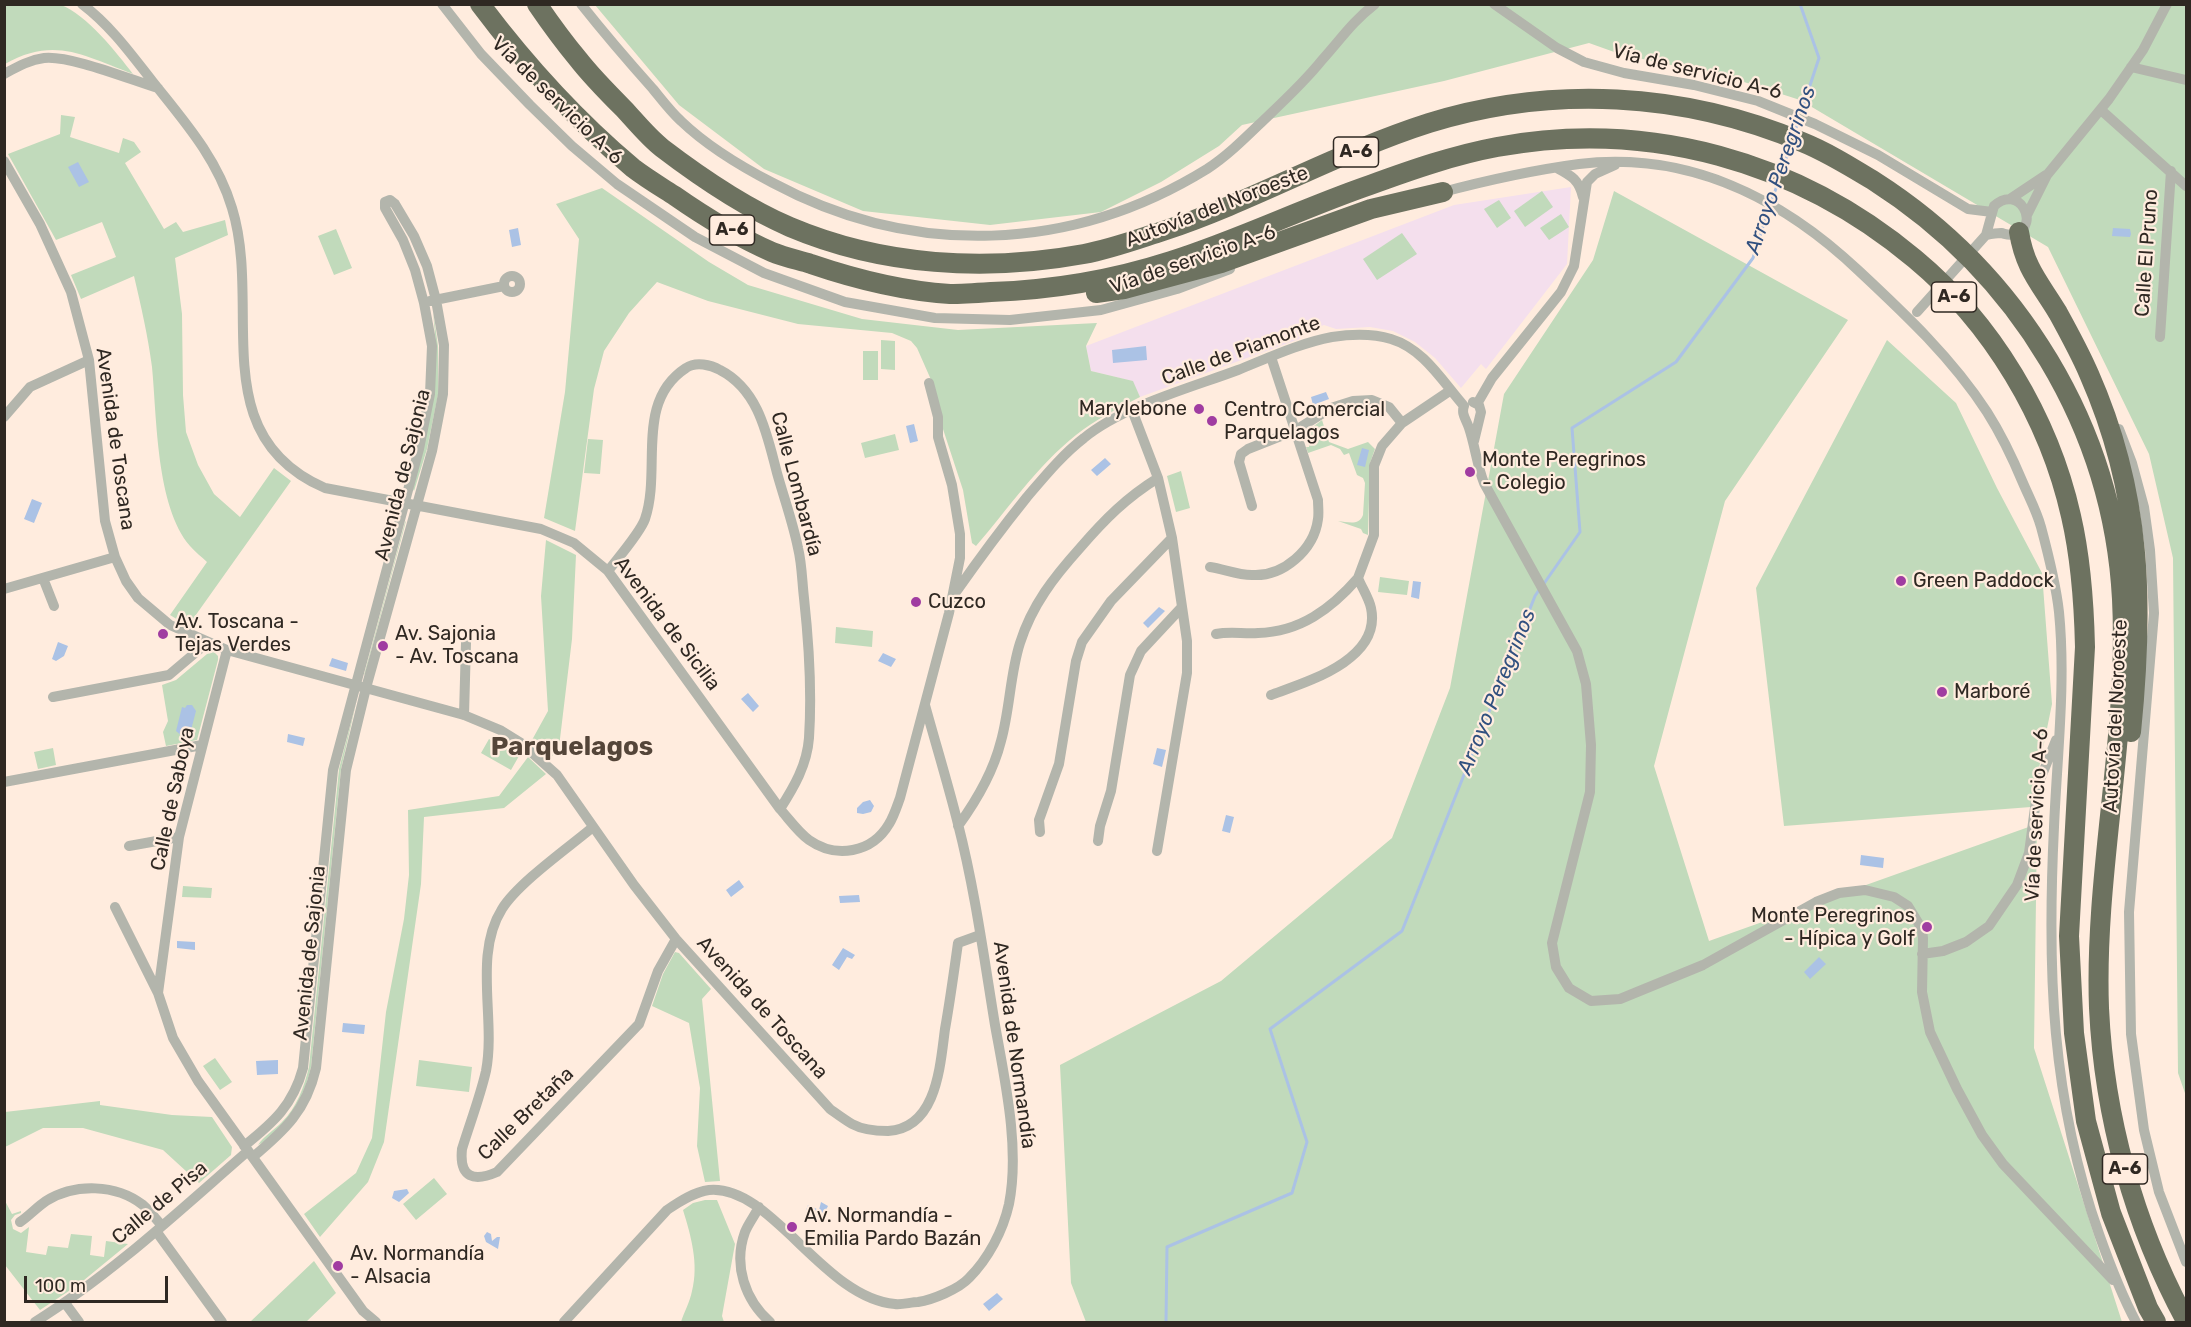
<!DOCTYPE html>
<meta charset="utf-8">
<style>
body{margin:0}
#map{position:relative;width:2191px;height:1327px;overflow:hidden;background:#ffecde;font-family:Rubik,sans-serif}
canvas{display:block}
.frame{position:absolute;inset:0;border:6px solid #2f2822;pointer-events:none}
.scale{position:absolute;left:24px;top:1276px;width:144px;height:27px;box-sizing:border-box;border:3px solid #2f2822;border-top:0;padding-left:8px;font-size:18px;line-height:21px;white-space:nowrap;color:#2f2822;-webkit-text-stroke:4px #ffecde;paint-order:stroke}
</style>
<div id="map">
<canvas width="2191" height="1327"></canvas>
<div class="frame"></div>
<div class="scale">100 m</div>
</div>
<script>
const context = document.querySelector('canvas').getContext('2d');
context.lineJoin = 'round';
function fillPath(path, color) { context.fillStyle = color; context.fill(path, 'evenodd'); }
function trace(path, color, width, dash) { context.strokeStyle = color; context.lineWidth = width; context.lineCap = dash ? 'butt' : 'round'; context.setLineDash(dash || []); context.stroke(path); }
function write(font, color, halo, rows, align = 'center') {
  context.font = font + ' Rubik,sans-serif'; context.lineWidth = 4.5; context.setLineDash([]); context.textBaseline = 'middle'; context.strokeStyle = halo; context.fillStyle = color; for (const [text, x, y, turn = 0] of rows) {
    context.save(); context.translate(x, y); context.rotate((+turn || 0) * Math.PI / 180); context.textAlign = isNaN(turn) ? turn : align; if (halo) context.strokeText(text, 0, 0); context.fillText(text, 0, 0); context.restore();
  }
}
fillPath(new Path2D(`
 M1571,187L1567,264L1486,369L1481,364L1461,388L1435,358L1415,342L1393,331L1370,327L1336,329L1324,325L1302,334L1299,339L1140,397L1132,381L1091,371L1086,346L1454,205Z`), '#f4dfed');
fillPath(new Path2D(`
 M5,4C18,4 50,1 61,5C86,14 117,53 133,74C84,56 55,36 5,64Z
 M595,5H2186V1096L2178,1073L2173,558L2149,454L2048,247L1800,100L1716,73L1660,63L1617,53L1589,43L1444,81L1242,125L1219,146L1161,182L1101,212L990,225L863,211L764,169L679,105Z
 M61,115L75,117L70,137L119,153L123,138L134,142L141,152L125,163L164,229L176,222L183,232L225,220L228,235L175,258L182,314L183,395L186,432L198,465L214,494L240,517L274,468L291,481L188,626L170,615L207,562C202,557 195,552 190,546C156,506 157,418 152,367C148,336 141,306 134,276L81,299L71,275L116,257L102,222L56,240L8,154L60,134Z
 M602,188L709,262L748,285L862,319L958,330L1097,323L1086,346L1091,371L1133,381L1140,397C1118,408 1095,420 1076,435C1037,466 1008,509 976,546L972,543L963,490L941,423L932,382L917,348L911,341L892,333L798,324L708,301L657,282L629,313L604,351L594,389L575,531L544,518L565,392L579,239L556,204Z
 M1542,191L1553,207L1525,227L1514,211Z
 M1614,191L1848,320L1725,501L1654,766L1709,941L2037,824L2034,1048L2122,1322H1086L1071,1283L1060,1065L1221,981L1392,838L1450,688L1504,394L1593,260Z
 M1499,200L1511,218L1497,228L1484,209Z
 M1561,214L1569,227L1549,240L1540,228Z
 M336,229L352,268L334,275L318,236Z
 M1402,233L1417,254L1377,280L1363,259Z
 M433,311L438,346V395L427,449L414,491L413,489L436,346Z
 M881,340L895,341V370L881,369Z
 M1887,340L1956,403L1997,488L2042,573L2052,704L2031,807L1784,826L1756,588Z
 M863,351H878V380H863Z
 M1322,420L1329,442L1348,449L1368,442L1375,449L1370,463L1368,535L1363,533L1361,529L1338,521C1348,522 1359,526 1363,515L1365,483L1363,478L1357,475L1349,453L1344,455L1340,449L1331,445L1308,453L1306,447H1309L1310,438L1308,437L1314,426Z
 M895,434L899,450L865,458L861,443Z
 M588,439L603,440L600,474L584,473Z
 M1181,471L1190,508L1176,512L1167,476Z
 M406,521L365,674L364,675L405,522Z
 M546,540L576,555L572,639L559,747L550,759L532,740L548,711L541,596Z
 M1380,577L1409,581L1407,595L1378,592Z
 M836,627L873,631L872,647L835,643Z
 M214,652L218,656V660L197,740L166,746L163,732L168,721L162,685L176,680L207,654Z
 M357,699L341,769L311,1067C304,1097 287,1131 258,1145C264,1136 274,1130 282,1122C297,1107 304,1087 309,1067L339,769Z
 M489,739L519,756L511,770L481,753Z
 M53,748L56,765L38,769L34,752Z
 M528,757L546,774L504,808L424,817L421,884L384,1142L368,1182L320,1237L304,1214L356,1173L372,1138L386,1012L404,919L409,875L408,810L499,796Z
 M183,886L212,888L211,898L182,897Z
 M675,952L679,953L711,989L702,999L720,1181L705,1182L697,1146L700,1088L689,1023L652,1006L663,974Z
 M215,1058L232,1082L220,1090L203,1066Z
 M419,1060L472,1067L469,1092L416,1086Z
 M100,1101V1105L172,1115L212,1117L232,1147L231,1155L199,1183L163,1150L83,1128H43L5,1147V1112Z
 M434,1178L447,1194L416,1220L403,1204Z
 M4,1199L12,1214L21,1211V1213L15,1215L11,1220L13,1229L21,1233L29,1227L26,1252L46,1255L48,1246L68,1248L71,1234L92,1236L90,1255L104,1257L106,1241L128,1244L78,1285L40,1310L5,1265Z
 M705,1200H717L735,1244L722,1316L724,1322H681C684,1312 690,1302 692,1291C699,1264 691,1236 683,1210L693,1203Z
 M314,1261L336,1293L306,1322H250Z`), '#c1dabb');
fillPath(new Path2D(`
 M78,162L89,182L79,187L68,167Z
 M518,228L521,245L512,247L509,230Z
 M2113,228L2130,229L2131,234L2130,237L2112,236Z
 M1146,346L1147,360L1113,363L1112,350Z
 M1326,392L1329,399L1313,405L1311,397Z
 M914,424L918,441L910,443L906,426Z
 M1362,448L1369,450L1365,467L1357,465Z
 M1105,458L1111,464L1097,476L1091,470Z
 M32,499L42,503L34,523L24,519Z
 M1413,581L1421,582L1419,599L1411,597Z
 M1159,607L1165,611L1148,628L1143,623Z
 M58,642L68,646L64,656L56,661L52,659Z
 M883,653L896,659L891,667L878,661Z
 M332,658L348,663L346,671L329,666Z
 M748,693L759,706L753,712L741,699Z
 M187,705H192L196,711L190,734L183,737L176,731L182,707L185,708Z
 M288,734L305,738L303,746L287,742Z
 M1157,748L1166,750L1162,767L1153,764Z
 M870,800L874,806L871,812L863,814L857,813V808L863,802Z
 M1226,815L1234,817L1230,833L1222,831Z
 M1861,855L1884,858L1883,868L1860,865Z
 M739,880L744,887L731,897L726,890Z
 M859,895L860,902L840,903L839,896Z
 M177,941L195,942V950L177,948Z
 M843,948L855,955L852,959L847,957L839,970L832,965Z
 M1819,957L1826,964L1810,979L1804,972Z
 M343,1023L365,1025L364,1034L342,1032Z
 M278,1060V1074L257,1075L256,1061Z
 M407,1189L409,1193L399,1202L392,1198L394,1191Z
 M821,1202L828,1206L822,1218L806,1210L808,1205L819,1210Z
 M487,1232L491,1234L492,1241L497,1237H500L498,1249L486,1242L484,1236Z
 M997,1293L1003,1299L989,1311L983,1304Z`), '#abc2e5');
trace(new Path2D(`
 M1795,131L1819,58L1800,4
 M1782,171L1790,146
 M1771,202L1778,183
 M1543,585L1580,532L1572,428L1676,362L1753,258L1769,208
 M1166,1322L1167,1247L1292,1193L1307,1142L1270,1029L1402,931L1535,596L1539,590`), '#abc2e5', 3);
trace(new Path2D(`
 M82,4C111,26 131,54 153,82C184,121 217,158 232,208C263,308 203,435 325,488L541,529L574,543L608,571L780,809C789,819 798,832 809,840C836,859 872,853 889,824C894,816 897,806 900,798L949,613L960,558V534L952,485L938,437V417L929,383
 M442,4L481,54L530,105L572,146L617,184L695,237L764,273L845,302L935,318L1010,320L1101,310L1177,289L1230,269
 M581,4C604,33 628,61 653,89C662,100 671,112 681,121C708,147 740,166 773,183C913,258 1071,253 1207,169C1230,154 1249,134 1269,115C1287,98 1306,80 1322,60C1341,39 1352,22 1375,4
 M1494,4L1557,48L1584,62L1624,73L1694,85L1758,101L1815,124L1878,155L1968,209L1992,212
 M2131,67L2186,80
 M4,74C17,67 29,60 44,58C70,55 131,80 158,88
 M2101,110L2186,186
 M4,161L40,224L71,292L89,360L105,521L115,557L126,581L138,598L170,625L227,650L464,715L500,730L521,743L557,775L634,885L676,939L830,1109C837,1114 845,1120 852,1124C863,1130 876,1131 888,1131C937,1128 940,1066 945,1029C950,1001 954,972 958,943L980,935
 M1557,168C1572,176 1579,180 1583,197
 M1439,193C1484,181 1534,170 1579,164C1688,151 1782,198 1859,271C1905,314 1952,358 1987,412C2001,434 2013,459 2023,483C2029,497 2037,512 2041,527C2048,553 2056,585 2059,612C2066,683 2057,756 2054,827C2047,970 2051,1098 2099,1234C2110,1265 2121,1294 2136,1322
 M2010,199L2046,175
 M2027,215L2047,175L2109,99L2143,50L2167,4
 M504 284a8 8 0 1 1 16 0a8 8 0 1 1-16 0Z
 M430,301L504,286
 M1917,312L1986,235L1994,206C2019,183 2041,225 2015,234C2009,236 2006,234 2001,233C1996,233 1991,234 1986,235
 M2160,337L2171,171
 M1473,402L1479,405L1481,412L1474,441
 M1477,404L1492,378L1561,292L1574,266L1587,182L1595,174L1615,165
 M1464,406C1461,414 1466,419 1469,428C1475,446 1477,465 1484,483L1577,651L1586,684L1591,745L1590,792L1552,943L1556,967L1569,988L1591,1001L1620,999L1703,965L1816,902L1839,893L1865,890L1894,897L1908,906L1922,929L1923,938L1922,992L1930,1032L1957,1089L1982,1135L2003,1164L2113,1280
 M1132,410L1158,478L1172,538L1187,641V673L1157,851
 M4,417L30,387L89,360
 M2119,429L2132,463L2144,507L2150,550L2154,613L2129,912L2131,1034L2144,1130L2159,1192L2186,1262
 M1252,506L1239,462L1241,454L1248,449L1296,430L1331,408L1353,401L1372,400L1389,407L1402,423
 M1210,567C1224,569 1237,575 1252,575C1283,577 1314,550 1318,519C1319,513 1318,506 1318,500L1271,357
 M608,571C618,558 640,533 645,519C662,469 634,402 686,368C696,361 711,365 720,370C759,390 767,435 777,473C784,498 793,523 798,548C802,564 802,581 804,598C809,644 812,692 809,738C807,765 794,787 780,809
 M43,578L54,606
 M4,589L115,557
 M956,592C979,559 1002,528 1027,497C1045,476 1062,455 1084,438C1123,406 1190,388 1238,370C1268,358 1300,343 1332,337C1352,334 1371,333 1391,339C1424,349 1442,381 1464,406
 M1216,634C1230,631 1243,634 1258,633C1300,632 1331,609 1358,578
 M227,650L179,837L158,993L173,1038L198,1081L363,1311L376,1322
 M1271,695C1306,682 1382,660 1371,608C1369,598 1362,588 1358,578L1374,535V466L1382,446L1402,423L1451,390
 M53,697L169,675L208,642
 M464,715L466,643
 M4,782L202,745
 M958,826C977,800 993,773 1001,741C1010,709 1010,674 1020,643C1032,605 1054,577 1080,548C1105,519 1126,498 1158,478
 M593,827C568,848 518,883 502,909C473,955 496,1019 486,1071C480,1097 470,1123 462,1149C459,1178 474,1182 497,1172L639,1024L658,971L676,939
 M1040,832L1039,820L1059,764L1076,661L1082,642L1111,601L1172,538
 M1098,841L1100,826L1111,791L1130,675L1141,651L1182,607
 M129,846L179,837
 M115,907L158,993
 M1922,954L1943,951L1966,942L1989,926L2017,885L2029,853L2038,785L2056,740
 M244,1146C274,1122 293,1105 303,1068L333,770L419,449L430,394L432,346L424,303L415,270L403,240L385,208V202L390,200L395,204L414,236L427,266L436,300L444,345L443,394L432,451L366,688L346,770L316,1068C306,1111 285,1130 253,1157
 M759,1207C755,1215 748,1224 745,1232C733,1265 745,1300 770,1322
 M20,1222C29,1216 37,1207 46,1201C75,1183 116,1184 143,1205C150,1211 156,1219 162,1226
 M156,1231L222,1322
 M65,1303L79,1322
 M35,1322C112,1274 180,1210 248,1151
 M564,1322L667,1210C680,1201 694,1192 709,1190C771,1184 823,1298 895,1304C902,1305 911,1302 918,1302C932,1300 959,1289 969,1278C988,1259 1003,1231 1009,1204C1020,1148 1005,1081 995,1025C984,958 975,890 958,824C948,784 936,745 925,705`), '#b3b5ac', 10);
trace(new Path2D(`
 M480,4C525,64 576,120 633,168C646,178 661,187 675,196C705,217 738,237 772,252C784,257 798,260 811,264C855,279 903,291 950,294C963,294 977,293 991,292C1051,290 1112,280 1171,261C1238,240 1303,208 1370,185C1411,170 1454,155 1497,147C1648,119 1798,161 1915,259C1992,323 2049,418 2071,516C2081,559 2084,603 2085,647L2069,936L2074,1033L2086,1121L2111,1213L2148,1308L2156,1322
 M537,4C550,23 563,41 578,59C592,77 608,93 624,109C636,122 648,137 662,148C700,177 746,208 790,227C882,266 986,272 1084,254C1111,249 1138,239 1163,231C1254,201 1338,152 1429,123C1552,85 1683,92 1802,142C1827,152 1851,167 1874,181C2018,273 2113,427 2122,599C2129,736 2094,872 2099,1008C2104,1117 2134,1225 2186,1321
 M2019,232C2025,269 2040,283 2058,313C2069,333 2080,353 2089,374C2142,494 2144,604 2131,732
 M1096,293L1124,289L1221,263L1371,209L1443,192`), '#6d7260', 20);
for (const [x, y, r, color] of [
 [1199,409,6,"#a03ca1"],
 [1212,421,6,"#a03ca1"],
 [1470,472,6,"#a03ca1"],
 [1901,581,6,"#a03ca1"],
 [916,602,6,"#a03ca1"],
 [163,634,6,"#a03ca1"],
 [383,646,6,"#a03ca1"],
 [1942,692,6,"#a03ca1"],
 [1927,927,6,"#a03ca1"],
 [792,1227,6,"#a03ca1"],
 [338,1266,6,"#a03ca1"]
]) { const dot = new Path2D(); dot.arc(x, y, r, 0, 2 * Math.PI); context.fillStyle = color; context.fill(dot); trace(dot, '#ffecde', 2); }
for (const [x, y, w] of [
 [1356,152,45],
 [732,230,45],
 [1954,297,45],
 [2125,1169,45]
]) { const box = new Path2D(); box.roundRect(x - w / 2, y - 15, w, 30, 4.5); context.fillStyle = '#ffecde'; context.fill(box); trace(box, '#2f2822', 1.5); }
write('bold 18px', '#2f2822', null, [
 ["A-6",1356,152],
 ["A-6",732,230],
 ["A-6",1954,297],
 ["A-6",2125,1169]
]);
write('20px', '#2f2822', '#ffecde', [
 ["Vía de servicio A-6",1697,72,14],
 ["Vía de servicio A-6",557,101,44],
 ["Autovía del Noroeste",1217,207,-21],
 ["Calle El Pruno",2147,253,-86],
 ["Vía de servicio A-6",1193,260,-19],
 ["Calle de Piamonte",1241,351,-20],
 ["Avenida de Toscana",115,439,82],
 ["Avenida de Sajonia",403,475,-76],
 ["Calle Lombardía",796,484,75],
 ["Avenida de Sicilia",667,624,53],
 ["Autovía del Noroeste",2116,716,-87],
 ["Calle de Saboya",173,799,-78],
 ["Vía de servicio A-6",2037,815,-87],
 ["Avenida de Sajonia",310,953,-84],
 ["Avenida de Toscana",762,1008,48],
 ["Avenida de Normandía",1014,1045,82],
 ["Calle Bretaña",526,1114,-44],
 ["Calle de Pisa",160,1203,-40]
]);
write('20px', '#2f2822', '#ffecde', [
 ["Marylebone",1187,409,"right"],
 ["Centro Comercial",1224,410],
 ["Parquelagos",1224,433],
 ["Monte Peregrinos",1482,460],
 ["- Colegio",1482,483],
 ["Green Paddock",1913,581],
 ["Cuzco",928,602],
 ["Av. Toscana -",175,622],
 ["Tejas Verdes",175,645],
 ["Av. Sajonia",395,634],
 ["- Av. Toscana",395,657],
 ["Marboré",1954,692],
 ["Monte Peregrinos",1915,916,"right"],
 ["- Hípica y Golf",1915,939,"right"],
 ["Av. Normandía -",804,1216],
 ["Emilia Pardo Bazán",804,1239],
 ["Av. Normandía",350,1254],
 ["- Alsacia",350,1277]
], 'left');
write('italic 21px', '#31507f', '#ffecde', [
 ["Arroyo Peregrinos",1781,170,-71],
 ["Arroyo Peregrinos",1497,692,-68]
]);
write('bold 26px', '#544539', '#ffecde', [
 ["Parquelagos",572,747]
]);
</script>
